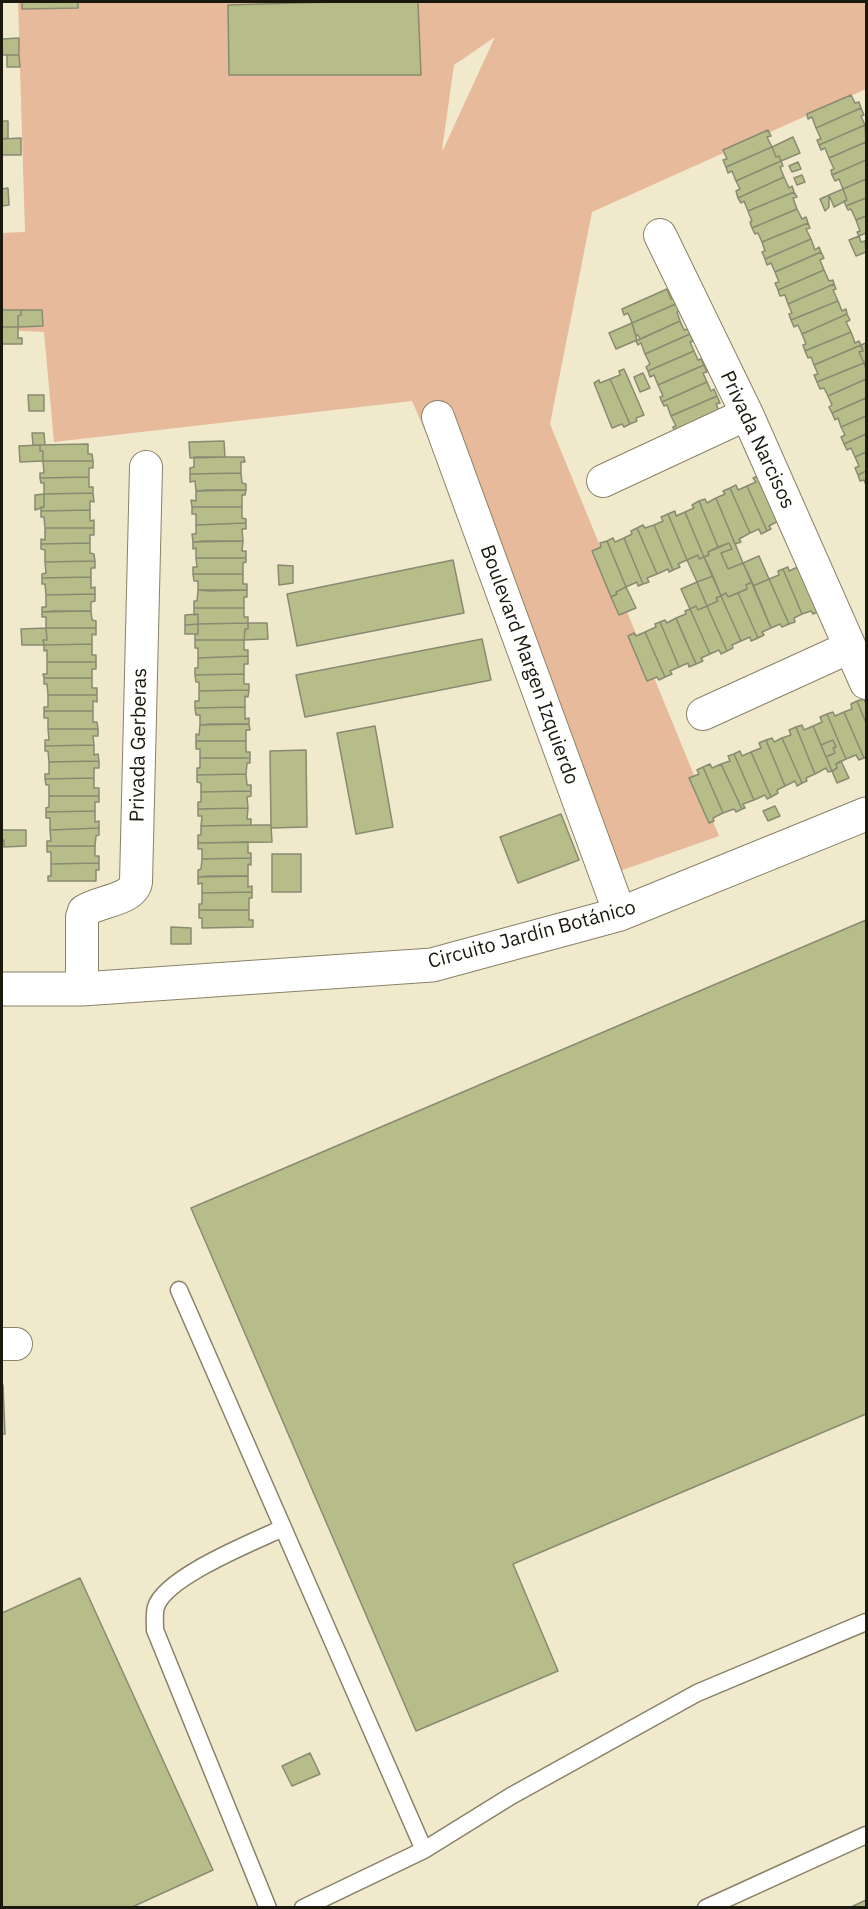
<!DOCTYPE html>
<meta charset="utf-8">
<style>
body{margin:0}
#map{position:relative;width:868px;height:1909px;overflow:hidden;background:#f1e9cc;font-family:"IBM Plex Sans",sans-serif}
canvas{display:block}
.frame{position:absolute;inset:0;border:3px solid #1b180e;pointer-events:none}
</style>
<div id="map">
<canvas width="868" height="1909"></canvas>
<div class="frame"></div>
</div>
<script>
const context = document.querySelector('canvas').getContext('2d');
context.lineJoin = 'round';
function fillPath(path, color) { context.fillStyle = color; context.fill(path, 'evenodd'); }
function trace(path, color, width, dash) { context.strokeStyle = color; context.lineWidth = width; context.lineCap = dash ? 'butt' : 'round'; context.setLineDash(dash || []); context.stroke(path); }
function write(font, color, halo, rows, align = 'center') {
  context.font = font + ' "IBM Plex Sans",sans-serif'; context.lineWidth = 4.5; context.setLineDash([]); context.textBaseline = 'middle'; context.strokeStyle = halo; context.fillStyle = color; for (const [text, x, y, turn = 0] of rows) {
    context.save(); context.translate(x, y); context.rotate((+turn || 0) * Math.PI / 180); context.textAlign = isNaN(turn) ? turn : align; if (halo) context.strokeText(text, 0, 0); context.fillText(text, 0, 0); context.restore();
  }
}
fillPath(new Path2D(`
 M18,2H866V89L592,212L550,424L719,836L617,872L412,401L54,442L44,332L2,330V233L25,232ZM495,37L443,150H442L454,65Z`), '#e6ba9b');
const building = new Path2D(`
 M22,2H78V8L22,9Z
 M332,2H418L421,75H229L228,5Z
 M19,38V55H2V39Z
 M7,55H19L20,67H7Z
 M851,95L855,103L859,102L861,108L816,128L812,117L808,119L807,114Z
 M861,108L864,115L861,116L865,125L819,145L817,140L821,139L816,128Z
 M2,121H8V138L2,139Z
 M865,125L866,142L829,158L825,148L821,150L819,145Z
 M768,130L771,136L767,137L772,147L726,167L723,160L727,159L723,150Z
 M793,137L800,153L781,161L779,156L776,157L772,147Z
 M21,138V155H2V139Z
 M866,142V160L832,175L831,170L834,169L829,158Z
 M772,147L776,157L779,156L781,161L736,181L732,171L728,173L726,167Z
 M866,160V179L843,189L839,179L835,181L832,175Z
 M781,161L783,166L780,167L784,177L738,198L736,191L740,189L736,181Z
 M798,162L801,169L792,172L789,166Z
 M802,175L805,182L797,185L794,178Z
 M784,177L789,188L792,186L794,192L748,211L744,201L741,203L738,198Z
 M866,179V198L846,206L844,201L847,200L843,189Z
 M8,188L9,205L2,206V189Z
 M843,189L847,200L834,207L829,195Z
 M794,192L797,197L793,198L797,209L752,228L750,222L752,221L748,211Z
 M829,195V207L825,211L820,199Z
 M866,198V216L856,220L851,209L848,210L846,206Z
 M797,209L802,219L806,217L808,223L762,242L758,233L755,234L752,228Z
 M866,216V233L859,236L857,232L860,231L856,220Z
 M808,223L810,228L806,229L811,239L765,259L762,252L765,251L762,242Z
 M859,236L861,242L865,241L866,252L856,256L849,240Z
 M811,239L815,250L819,247L821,252L775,272L771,263L767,265L765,259Z
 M821,252L824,258L820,260L824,270L778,290L775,283L779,282L775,272Z
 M824,270L829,281L833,280L834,284L788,304L785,295L780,296L778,290Z
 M834,284L836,289L833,290L838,301L791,320L789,314L792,313L788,304Z
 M667,289L671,299L675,297L678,303L632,323L628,313L624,315L622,309Z
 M838,301L842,311L846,309L847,314L802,334L798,325L794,327L791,320Z
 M678,303L680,310L677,312L680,321L640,339L638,335L636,336L632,323Z
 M2,310H21V315L18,316V327H2Z
 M21,310H42L43,326L18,327V316L21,315Z
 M847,314L850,320L846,322L851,332L805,351L803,345L806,344L802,334Z
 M680,321L684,330L688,329L690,334L645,354L641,343L638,345L636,341Z
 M632,323L637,340L616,349L609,333Z
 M2,327H18V338H22V344H2Z
 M851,332L855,343L859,341L861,345L814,365L811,357L808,358L805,351Z
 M690,334L693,341L690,342L694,351L648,371L646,367L650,364L645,354Z
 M866,343V361L864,363L859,352L863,351L861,345Z
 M861,345L863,351L859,352L864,363L817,382L814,375L818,374L814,365Z
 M694,351L698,360L701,359L704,365L658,385L654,375L650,377L648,371Z
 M864,363L866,369V379L828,396L824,388L820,389L817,382Z
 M704,365L707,372L703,373L707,382L662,402L660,397L663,396L658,385Z
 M624,369L644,415L636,418L637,421L630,424L610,379L620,375L619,371Z
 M643,373L650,388L640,392L634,377Z
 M610,379L630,424L624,427L622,424L612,428L594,383L599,380L600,383Z
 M866,379V398L832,413L829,407L832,405L828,396Z
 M707,382L711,391L714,389L717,396L671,416L667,405L664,406L662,402Z
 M28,395H44V411H29Z
 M717,396L720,403L716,404L720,413L675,433L673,427L676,426L671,416Z
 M866,398V416L841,427L838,418L835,420L832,413Z
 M866,416V434L844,444L841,437L845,435L841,427Z
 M32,433H44L45,445H33Z
 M866,434V452L855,457L851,448L847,450L844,444Z
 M224,441L225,457L190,458L189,442Z
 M88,444V454H92L93,461H43V451H40V445Z
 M40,445V451H43V461L20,462L19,446Z
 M866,452V471L858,475L855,468L859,466L855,457Z
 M194,457H244L245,462H241V473L190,474V468L194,467Z
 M43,461H93V468H89V477L40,478V473H44Z
 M866,471V485L864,480L860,481L858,475Z
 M241,473L242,483L246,484V490L196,491L195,481L190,482V474Z
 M760,475L780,520L769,526L771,529L767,531L747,486L756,482L753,478Z
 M89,477V487H93V493L44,494V483H41L40,478Z
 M736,485L738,490L747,486L767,531L761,534L759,529L750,533L730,488Z
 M730,488L750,533L739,539L741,542L735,544L716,498L725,494L723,491Z
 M208,490H246L245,495H242V507H192L191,500L196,501V491Z
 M93,493L94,502L90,501V510L41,511V507H44V494Z
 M44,494V507L35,510V495Z
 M716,498L743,563L728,569L721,553L732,549L729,543L718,547L699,501L705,499L707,503Z
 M699,501L718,547L708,552L709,555L704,557L685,512L694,508L692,505Z
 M192,507H242V518L246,519V523L196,525V514H192Z
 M90,510V521L94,520V528H45L44,517H41V511Z
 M675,511L676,516L685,512L704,557L699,559L698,555L687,560L668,514Z
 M668,514L687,560L678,564L680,567L673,570L654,525L663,521L661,517Z
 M246,523V529H242L243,541L193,542L192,534H196V525Z
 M643,525L645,528L654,525L673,570L669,572L668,569L657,574L637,528Z
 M45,528H94V535H90V543L41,544V539L45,540Z
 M637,528L657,574L647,578L649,582L643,584L624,538L632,534L631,531Z
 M613,538L615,542L624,538L643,584L638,586L637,582L626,587L607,541Z
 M205,541H243L242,551H246V558H196V548L193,549V542Z
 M607,541L626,587L616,592L617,594L611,597L592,551L601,547L600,543Z
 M90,543V553L94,554L95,561L45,562V550L41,549V544Z
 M729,543L732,549L721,553L728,569L743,563L752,582L746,585L747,589L728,597L726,593L721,596L704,557L709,555L708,552Z
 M698,555L699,559L704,557L713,576L697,582L687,560Z
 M759,556L769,579L753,586L743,563Z
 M196,558H246V562L243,563V574H193V567H197Z
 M453,560L464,613L297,646L287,594Z
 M95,561V568H91V577L42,578V574L46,573L45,562Z
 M278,565L293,566V583L279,585Z
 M800,566L819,611L813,614L811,611L802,614L783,569L788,567L789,571Z
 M783,569L802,614L794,618L795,622L789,624L769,579L779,575L778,571Z
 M193,574H243V584H247V590H198V581H194Z
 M713,576L721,596L716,598L718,601L707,606L697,582Z
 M91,577V588L95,587V594L46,595L45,584H42V578Z
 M769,579L789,624L782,627L780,624L771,628L753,586Z
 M697,582L707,606L698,610L696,606L690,609L681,589Z
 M752,582L771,628L762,632L764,635L758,638L738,593L747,589L746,585Z
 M626,587L636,608L619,615L611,597L617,594L616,592Z
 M198,590L210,591L247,590V597H244V608H194V601H197Z
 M726,593L728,597L738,593L758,638L751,641L750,637L741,641L721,596Z
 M95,594V601L91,602V611L42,612V607H46V595Z
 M721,596L741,641L732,645L733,648L727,651L707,606L718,601L716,598Z
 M696,606L698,610L707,606L727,651L721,654L719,650L710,654L690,609Z
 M194,608H244V617H248V623L198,624V614L194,615Z
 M690,609L710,654L701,658L703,661L696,664L676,618L686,614L685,611Z
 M54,611H91L92,620L96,621V628H46V617H42V612Z
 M198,614V624L185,625V615Z
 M676,618L681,630L696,664L689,667L688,663L679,667L660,622L665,620L667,623Z
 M660,622L679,667L670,671L672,674L665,677L645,632L656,627L655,624Z
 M248,623V629H245L244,640H195V634H198V624Z
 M248,623H267L268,639L244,640L245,629H248Z
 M198,624V634H185V625Z
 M46,628L47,640H43L44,645H22L21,629Z
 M46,628H96V635L92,634V644L44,645L43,640H47Z
 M645,632L665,677L659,680L657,677L647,681L628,636L634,633L636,636Z
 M482,639L491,680L305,717L296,675Z
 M195,640H244V650H248V656L198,658V648H195Z
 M92,644V655H96V662H47V650L44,651V645Z
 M248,656V664H244V674L195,675V668H198V658Z
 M47,662H96V669H92V678H44L43,674H47Z
 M244,674V684H249V690L199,691V682H196L195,675Z
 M44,678H92V688H97V695H48L47,684H44Z
 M249,690L248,697L245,696V707L195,708V701H199V691Z
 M48,695H97V702L93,701V711H44V707H48Z
 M864,699L865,702H866V723L857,701Z
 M857,701L866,723V757L864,758L844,712L852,709L851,704Z
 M245,707V719L249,718V724L200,725V715H196L195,708Z
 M44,711H93V722H97L98,729H48V718H44Z
 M833,712L835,716L844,712L864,758L859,760L856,755L846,759L827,714Z
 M827,714L846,759L836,764L837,768L832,771L826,757L835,753L833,748L836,747L833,740L821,745L813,726L822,722L820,717Z
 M212,724H249L250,730H246V741H196V734L199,735L200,725Z
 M802,725L804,730L813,726L832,771L828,772L826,768L815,774L796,727Z
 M375,726L393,827L356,834L337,733Z
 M796,727L815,774L806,778L807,781L802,783L782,738L791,735L789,730Z
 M48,729H98V736H93L94,745L45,746V740H49Z
 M772,738L774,742L782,738L802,783L797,786L795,781L785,786L766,740Z
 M766,740L785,786L777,790L778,793L771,797L751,752L761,748L759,743Z
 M833,740L836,747L833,748L835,753L826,757L821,745Z
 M196,741H246V752H250V758H200V749H196Z
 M94,745V755L98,754L99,761L49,762L48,751H45V746Z
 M306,750L307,827L271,828L270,751Z
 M740,751L742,756L751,752L771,797L767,799L765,795L754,800L734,754Z
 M734,754L754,800L743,804L745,808L742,809L721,764L730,761L728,756Z
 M200,758H250V763H247L246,774L197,775V768H200Z
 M99,761V768H94V778L45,779V774H49V762Z
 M841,761L849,778L837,783L832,771L837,768L836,764Z
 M710,764L712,768L721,764L742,809L736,812L734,809L723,813L703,767Z
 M703,767L723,813L713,818L714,821L709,823L689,778L699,774L697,770Z
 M246,774L247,785H251V791L201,792V783L197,782V775Z
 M94,778V788H99V796H49V785H46L45,779Z
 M251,791V796L247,797L248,808L198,809V802H201V792Z
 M49,796H99V802H95V811L46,812V808L49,807Z
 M775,806L780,816L768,821L763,811Z
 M248,808L247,819H251V825L201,826L202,816H198V809Z
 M95,811V822L99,821V828L50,830V818H46V812Z
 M561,814L579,860L518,883L500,837Z
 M261,825H271L272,842L198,843V835H201V826Z
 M99,828V835L96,836L95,846H47V841H51L50,830Z
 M2,830H26V846L4,847V840L2,841Z
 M248,842V853H251V858L202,859V849H198V843Z
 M47,846H95V856H99V863L51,864V852H47Z
 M272,854H301V892H272Z
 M251,858V865L248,864V876L198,877V870L201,869L202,859Z
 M99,863V870H96V881H48V876H51V864Z
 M211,876H248V887L252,886V892L202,893V883L198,884V877Z
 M252,892V898H249V910H199V904H202V893Z
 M199,910H249V920H253V927L202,928V918H199Z
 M866,920V1414L513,1564L558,1671L416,1731L191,1208Z
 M171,927L191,928V944H171Z
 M2,1385H3L5,1434H2Z
 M80,1578L213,1870L130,1908H2V1613Z
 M310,1753L320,1774L292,1786L282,1766Z
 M866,1900V1908H849Z`);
fillPath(building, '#b7bd88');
trace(building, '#888b71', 1.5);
const lane = new Path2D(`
 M179,1290L424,1850
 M268,1908L155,1630C155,1623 154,1613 156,1607C165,1577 255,1541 283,1528
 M303,1908L424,1850L511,1796L697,1693L866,1622
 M706,1908L866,1835`);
const street = new Path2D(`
 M660,235L747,414L866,683
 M438,417L620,914
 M603,481L747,414
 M703,714L850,647
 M82,989V917L84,911C99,901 133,900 136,882L146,467
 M2,1344H16`);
const secondary = new Path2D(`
 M2,989H82L432,965L620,914L866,814`);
trace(lane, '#898267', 19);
trace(street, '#898267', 34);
trace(secondary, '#898267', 35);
trace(lane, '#fff', 16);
trace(street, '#fff', 32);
trace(secondary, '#fff', 33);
write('20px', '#1b180e', '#fff', [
 ["Privada Narcisos",757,440,65],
 ["Boulevard Margen Izquierdo",529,665,70],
 ["Privada Gerberas",139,745,-89],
 ["Circuito Jardín Botánico",532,935,-15]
]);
</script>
